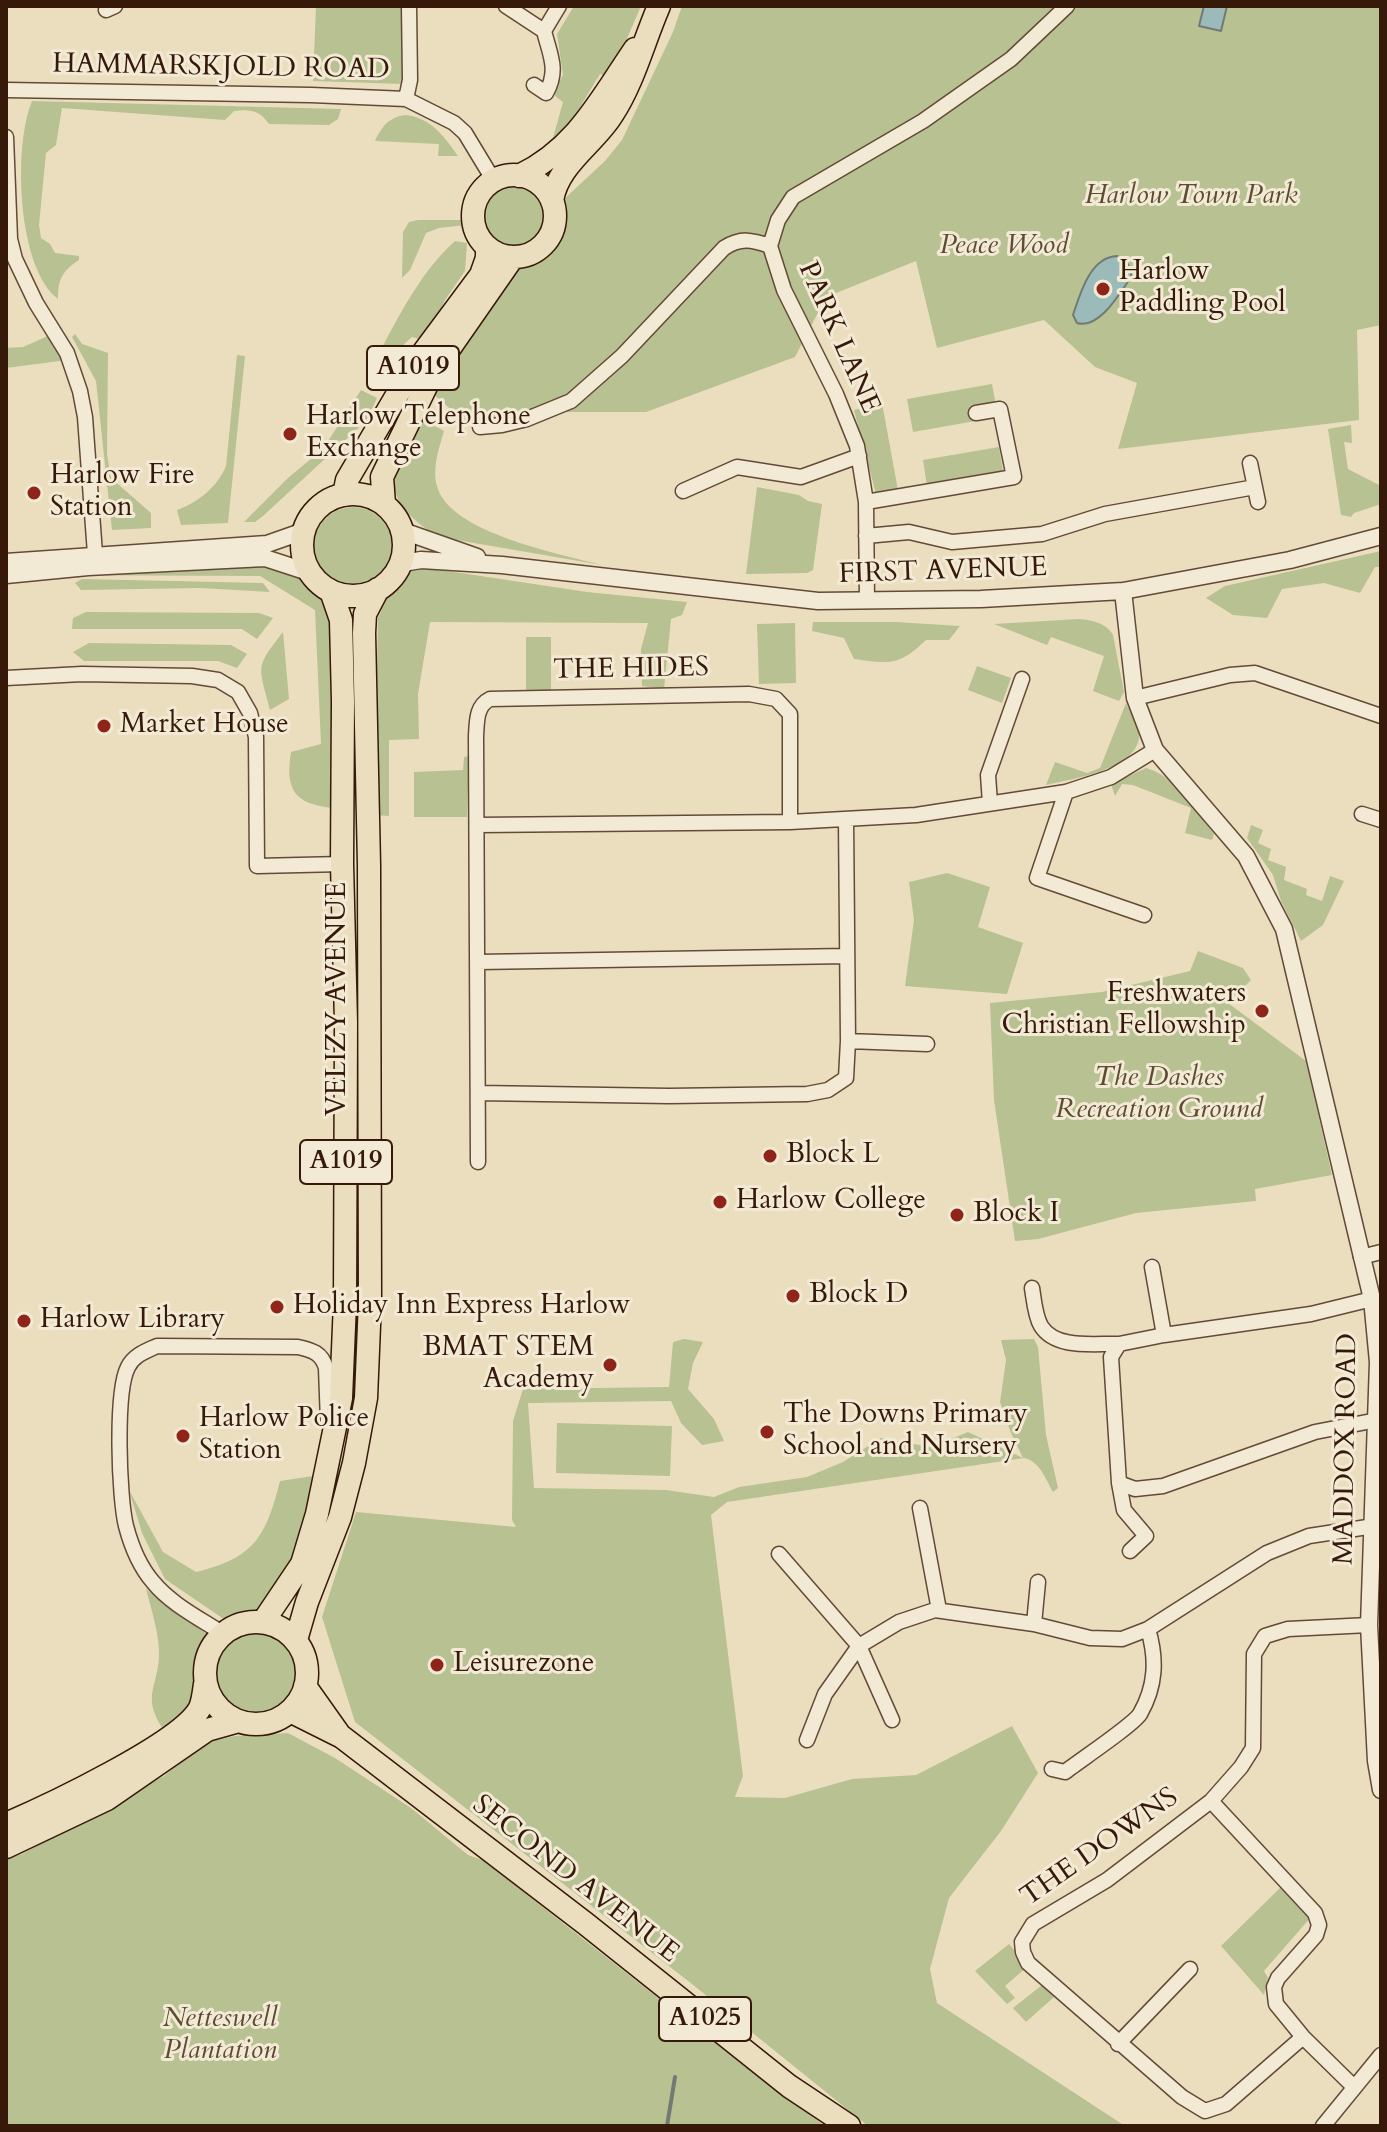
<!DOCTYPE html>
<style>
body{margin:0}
#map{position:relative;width:1387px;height:2132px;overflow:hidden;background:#ebdebf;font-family:Cardo,serif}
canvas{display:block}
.frame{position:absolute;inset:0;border:8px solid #361909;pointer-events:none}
</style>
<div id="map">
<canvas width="1387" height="2132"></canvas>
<div class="frame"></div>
</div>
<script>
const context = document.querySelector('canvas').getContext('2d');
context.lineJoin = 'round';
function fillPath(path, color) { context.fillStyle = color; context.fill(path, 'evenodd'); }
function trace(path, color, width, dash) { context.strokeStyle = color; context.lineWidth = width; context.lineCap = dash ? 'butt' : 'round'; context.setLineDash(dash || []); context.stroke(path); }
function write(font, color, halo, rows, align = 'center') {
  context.font = font + ' Cardo,serif'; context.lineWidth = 6; context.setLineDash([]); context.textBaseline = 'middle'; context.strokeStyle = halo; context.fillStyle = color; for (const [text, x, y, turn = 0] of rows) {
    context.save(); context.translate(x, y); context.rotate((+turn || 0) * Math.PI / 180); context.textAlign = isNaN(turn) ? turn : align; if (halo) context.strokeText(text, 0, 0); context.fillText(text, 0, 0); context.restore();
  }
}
fillPath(new Path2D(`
 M316,6H404L403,84L313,81Z
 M574,6H641L610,78L600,74L562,137L553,138L563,102L555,96V88L563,75L557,34Z
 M682,6H1381V325L1357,330L1359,420L1118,449L1137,383L1095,367L1044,320L937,348L916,261L826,297L795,357L646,412H555L464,421L431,392L513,257L530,255L532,252H547C565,237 562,222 563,200L605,161L622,140L673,32Z
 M32,101L341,109L338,119L329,125L269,124C260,110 249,109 234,111L225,120L62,108L56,145L46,153L39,225L41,238L50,244L55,253L79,256V260C62,271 58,279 58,299C17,268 13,146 32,101Z
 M406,115C431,118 445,137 458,156H438L439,144L375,141C382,126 389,117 406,115Z
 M483 217a30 30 0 1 1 60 0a30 30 0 1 1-60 0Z
 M418,220H466V225L439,228L426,233L410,270L402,278L403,232L409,222Z
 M455,241L467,243L465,271L445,300L431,333L423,340L412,337L401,347L387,379L370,370C394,326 417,275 455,241Z
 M75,334L82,344L108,353L107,454L111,478L151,513V528L112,530L96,381L72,337Z
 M50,335L67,360L6,368V348L23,347Z
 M237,355L245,356L228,523L181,525L177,510C199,502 217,487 226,466Z
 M992,384L998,417L913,432L907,399Z
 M361,390L377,398L366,421L263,516L255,522H244L289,477L323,449Z
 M882,403L898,490L876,494L854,410Z
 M421,418L444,431C439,448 432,469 437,486C449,533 561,554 602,565L439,537C420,526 390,504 395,478C398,460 413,435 421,418Z
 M1351,425L1352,443L1344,442L1348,469L1381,486V504L1354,513L1351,517L1341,515L1328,429Z
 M999,447L1003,472L927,486L923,460Z
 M757,487L799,495L808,501L822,504L813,570L807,573L746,574Z
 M314 546a39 39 0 1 1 78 0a39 39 0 1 1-78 0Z
 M1381,551V567H1375L1360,593L1324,583L1282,589L1267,618L1233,615L1206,598L1225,586Z
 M258,562L289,570L330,602L338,615L333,808C294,804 285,790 291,752L321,744L315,610L260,576L33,575Z
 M421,567L587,592L687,602L682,615L671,619L664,689L642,686L641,649L648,623L430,622L418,694L419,739L389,740V816L374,815L378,618L393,585L406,572Z
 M82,579L263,583L270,592L200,588L81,590L75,583Z
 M86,612L259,613L273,618L257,639L242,629H72L73,618Z
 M1079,619C1091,620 1107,623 1113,635L1124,692L1119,701L1093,691L1104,656L1051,637L1047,645L994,624Z
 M813,622H896L960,626L949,640H926C899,666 890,664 854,659L844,638L812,631Z
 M795,623L796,683L759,684L757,624Z
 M283,632L289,699L270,710C259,665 254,669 283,632Z
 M526,637H551V690H526Z
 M89,643L231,645L247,654L237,668L218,661H84L73,652Z
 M977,666L1011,678L1002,703L968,690Z
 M1126,703C1130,712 1138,723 1139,733C1142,769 1071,779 1046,785L1055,762L1087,773L1100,768Z
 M469,756L467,817H414V772L463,770L464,757Z
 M1146,768C1175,775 1195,811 1214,834L1212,840L1185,833L1191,808L1133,785L1122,784L1115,796L1111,784Z
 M1251,825L1263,830L1258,843L1271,849L1268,860L1286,867L1284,880L1307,889L1306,895L1322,901L1330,876L1344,881L1323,925L1301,941L1281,901L1273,875L1247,838Z
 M947,873L990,887L978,927L1023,943L1007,994L905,986L914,920L909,882Z
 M1198,951L1243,968L1251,980L1228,1003L1306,1061L1332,1175L1255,1189L1256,1201L1136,1213L1038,1239L1015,1241L994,1100L990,1003L1102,992L1190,971Z
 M684,1339L703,1342L693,1363L688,1389L714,1419L724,1441L702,1445L681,1423L671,1401L528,1403L534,1488L666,1490L714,1497L739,1487L807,1477L843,1462L881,1438L931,1447L968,1432L1023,1458L1011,1433L1000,1402L1006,1360L1001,1340L1034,1339L1038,1347L1046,1435L1058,1488L1053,1492C1046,1480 1040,1461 1024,1458L727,1502L711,1515L743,1776L735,1797L785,1798L852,1779L916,1775L1012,1726L1038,1773L1001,1831L949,1898L930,1969L937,2003L1125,2126H868L692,1984L355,1722L322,1617L356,1512L516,1527L512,1520L513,1421L523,1389L669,1387L673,1342Z
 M557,1423L672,1426L670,1476L556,1473Z
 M313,1476L322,1478L304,1540L266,1606L228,1622L165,1579L142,1533L129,1490L163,1552L196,1572C255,1558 266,1536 280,1481Z
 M146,1589L209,1636L198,1658V1689L189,1715L163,1729C140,1695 160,1685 159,1651C158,1630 151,1608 146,1589Z
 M214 1672a41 41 0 1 1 82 0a41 41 0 1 1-82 0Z
 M288,1733L335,1758L411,1808L468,1855L482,1860L521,1890L742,2064L825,2126H6V1859L22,1854L164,1776L205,1743L235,1736Z
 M1282,1886L1311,1917L1264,1971L1268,1978L1264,1995L1221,1946Z
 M1009,1944L1028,1966L1005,1986L1015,1998L1007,2004L975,1971Z
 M1042,1985L1054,1997L1026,2022L1013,2008Z`), '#b8c191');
const water = new Path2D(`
 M1204,6H1227L1221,31L1199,26Z
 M1117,256C1126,260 1132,266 1131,277C1120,293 1099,330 1077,323L1073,315C1080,294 1090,257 1117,256Z`);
fillPath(water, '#9bbbba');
trace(water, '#737a73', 2);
trace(new Path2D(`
 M667,2126L675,2077`), '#737a73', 4);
const minor = new Path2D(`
 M506,6L544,31L559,6
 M106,10L115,6
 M534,85L546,93C559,70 550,55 544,31
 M6,90L311,95L406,99L454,123L465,133L494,181
 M406,99L410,80L409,6
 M6,137L10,239L15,259L36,303L67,353L80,391L85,417L95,554
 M480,427L502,425L527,419L571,401L622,356L724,248C741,237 752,240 770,246
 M1250,463L1258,502
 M683,491L737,467L801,477L859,456
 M866,502L1014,477L1000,409L976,413
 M866,536L909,532L952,542L1042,534L1105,514L1255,487
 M867,601L866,502L857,446L836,394L784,290L770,246L778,220L793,197L923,121L1011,59L1067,6
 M6,678L82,674L192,676L218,680L238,692L250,713L256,737L257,866L342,864
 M1135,698L1230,675L1255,673L1381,716
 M1066,792L1037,878L1144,915
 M990,803L988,775L1022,679
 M1362,814L1381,820
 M478,825L790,822L916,815L1066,792L1111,777L1155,750
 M478,962L847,956
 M848,1041L927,1044
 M479,1093L669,1096L807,1094L828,1090L846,1078L848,1041L846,819
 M478,1162L476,736C477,721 476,706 490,699L749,694L776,699L790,714V822
 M1361,1257L1381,1252
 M1152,1267L1164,1335
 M1032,1288C1034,1300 1035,1316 1041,1326C1056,1350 1095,1343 1119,1344
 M1372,1299L1311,1314L1164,1335L1119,1344L1111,1357L1119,1483L1135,1489L1163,1486L1315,1432L1377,1420
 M1119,1483L1124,1510L1146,1536L1130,1551
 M920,1508L939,1610
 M779,1554L859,1646L892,1720
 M1034,1624L1038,1582
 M222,1633C199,1618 171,1604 153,1582C140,1567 131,1545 126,1526C119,1498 115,1392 128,1367C134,1355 146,1351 157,1346L298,1347C312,1350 322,1353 326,1368L328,1422
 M807,1740L825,1694L859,1646L899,1622L935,1610L1034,1624L1090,1638L1122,1639L1148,1629L1267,1553L1309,1536L1374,1526
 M1052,1769L1065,1772C1079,1761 1133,1725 1140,1714C1156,1686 1157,1659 1148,1629
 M1211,1801L1315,1913L1319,1925L1316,1935L1278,1978L1274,1987L1276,2004L1303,2037L1353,2086
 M1303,2037L1226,2104L1205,2111L1182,2097L1028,1963L1023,1952L1022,1942L1033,1924L1107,1880L1211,1801L1241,1767L1253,1748L1254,1654L1265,1636L1288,1629L1369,1625
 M1118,2044L1190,1969
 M1323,2126L1381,2055`);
const tertiary = new Path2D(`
 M403,531L477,557
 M6,562L267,544L304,531
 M397,571L403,563L421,560L502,565L818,601L981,599L1123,591L1290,560L1381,536
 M6,575L88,567L265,558L308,572
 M1123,591L1135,698L1155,750L1246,856L1284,929L1372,1299L1378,1362L1369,1625L1376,1761L1381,1790`);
const primary = new Path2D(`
 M473 216a41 41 0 1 1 82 0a41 41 0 1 1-82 0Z
 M519,176C577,148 600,100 635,49
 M552,201C557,165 594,144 612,115C634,81 643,43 659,6
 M302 545a51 51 0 1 1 102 0a51 51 0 1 1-102 0Z
 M344,495L347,480L417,361L481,275L487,258V247
 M384,504L382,477L433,372L513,257
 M205 1673a51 51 0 1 1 102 0a51 51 0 1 1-102 0Z
 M263,1622L302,1564L317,1514L341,1398L345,1302L346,1023L342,864L343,701L341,620L331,591
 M296,1640L307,1602L340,1517L354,1463L366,1398L370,1301L369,865L364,633L365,614L378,589
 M305,1686L339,1734
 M290,1711L342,1737L586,1924L789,2086L849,2126
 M6,1824C46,1807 182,1743 200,1708C203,1701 204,1691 205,1684
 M6,1847L107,1799L207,1730L239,1721`);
trace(minor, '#634a36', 17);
trace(tertiary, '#634a36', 19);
trace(primary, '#361909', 25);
trace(minor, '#f2ead5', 14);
trace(tertiary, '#f2ead5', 16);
trace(primary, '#ebdebf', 22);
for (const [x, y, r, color] of [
 [1103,289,8,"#8f2418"],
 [290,434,8,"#8f2418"],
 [34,493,8,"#8f2418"],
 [104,726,8,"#8f2418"],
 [1262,1011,8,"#8f2418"],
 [770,1156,8,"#8f2418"],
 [720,1202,8,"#8f2418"],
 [957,1215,8,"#8f2418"],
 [793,1296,8,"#8f2418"],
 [277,1307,8,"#8f2418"],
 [24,1321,8,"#8f2418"],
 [610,1365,8,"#8f2418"],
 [767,1432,8,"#8f2418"],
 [183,1436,8,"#8f2418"],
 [437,1665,8,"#8f2418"]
]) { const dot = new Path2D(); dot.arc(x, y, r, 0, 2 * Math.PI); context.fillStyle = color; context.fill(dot); trace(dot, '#f2ead5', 3); }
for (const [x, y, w] of [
 [413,368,92],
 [346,1162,92],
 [705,2019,92]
]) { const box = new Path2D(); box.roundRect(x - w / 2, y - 22, w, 44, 6); context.fillStyle = '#f2ead5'; context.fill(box); trace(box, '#361909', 2); }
write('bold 26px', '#361909', null, [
 ["A1019",413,368],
 ["A1019",346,1162],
 ["A1025",705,2019]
]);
write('28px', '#361909', '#f2ead5', [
 ["HAMMARSKJOLD ROAD",221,68,1],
 ["PARK LANE",838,338,66],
 ["FIRST AVENUE",943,572,-2],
 ["THE HIDES",631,670,-1],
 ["VELIZY AVENUE",339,999,-90],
 ["MADDOX ROAD",1347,1449,-89],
 ["THE DOWNS",1100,1848,-35],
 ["SECOND AVENUE",575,1880,38]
]);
write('italic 28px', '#5d4b32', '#f2ead5', [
 ["Harlow Town Park",1191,197],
 ["Peace Wood",1004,247],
 ["The Dashes",1159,1079],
 ["Recreation Ground",1159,1111],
 ["Netteswell",220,2020],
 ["Plantation",220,2052]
]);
write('28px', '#361909', '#f2ead5', [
 ["Harlow",1119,273],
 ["Paddling Pool",1119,305],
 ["Harlow Telephone",306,418],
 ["Exchange",306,450],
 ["Harlow Fire",50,477],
 ["Station",50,509],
 ["Market House",120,726],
 ["Freshwaters",1246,995,"right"],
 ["Christian Fellowship",1246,1027,"right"],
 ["Block L",786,1156],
 ["Harlow College",736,1202],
 ["Block I",973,1215],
 ["Block D",809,1296],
 ["Holiday Inn Express Harlow",293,1307],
 ["Harlow Library",40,1321],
 ["BMAT STEM",594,1349,"right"],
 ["Academy",594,1381,"right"],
 ["The Downs Primary",783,1416],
 ["School and Nursery",783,1448],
 ["Harlow Police",199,1420],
 ["Station",199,1452],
 ["Leisurezone",453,1665]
], 'left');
</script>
